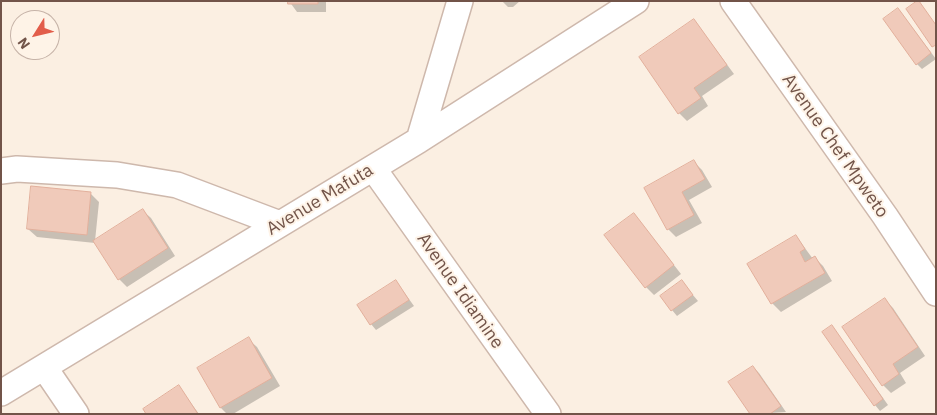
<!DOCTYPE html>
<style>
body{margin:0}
#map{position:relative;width:937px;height:415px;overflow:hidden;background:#fbefe2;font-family:"IBM Plex Sans",sans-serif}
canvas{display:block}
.frame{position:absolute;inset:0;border:2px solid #725449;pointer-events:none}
.north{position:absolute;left:10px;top:10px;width:50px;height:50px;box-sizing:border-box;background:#fef3e7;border:1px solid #c6b3a8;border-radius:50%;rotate:234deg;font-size:14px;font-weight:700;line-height:20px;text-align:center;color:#725449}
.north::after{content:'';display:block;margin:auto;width:18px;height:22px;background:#e25d4a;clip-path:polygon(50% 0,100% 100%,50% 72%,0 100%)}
</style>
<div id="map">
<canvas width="937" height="415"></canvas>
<div class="frame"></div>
<div class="north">N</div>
</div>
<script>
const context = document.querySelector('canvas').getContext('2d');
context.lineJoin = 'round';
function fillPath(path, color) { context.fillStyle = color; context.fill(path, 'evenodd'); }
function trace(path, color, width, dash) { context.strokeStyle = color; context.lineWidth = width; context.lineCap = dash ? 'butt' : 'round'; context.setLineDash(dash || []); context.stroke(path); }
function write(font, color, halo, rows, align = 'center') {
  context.font = font + ' "IBM Plex Sans",sans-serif'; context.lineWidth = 4; context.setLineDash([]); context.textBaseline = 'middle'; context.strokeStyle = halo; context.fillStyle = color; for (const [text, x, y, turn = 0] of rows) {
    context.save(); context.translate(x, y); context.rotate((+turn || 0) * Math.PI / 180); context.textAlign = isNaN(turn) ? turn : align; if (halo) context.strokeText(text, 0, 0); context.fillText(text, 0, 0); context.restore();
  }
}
fillPath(new Path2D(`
 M289,1H326V12H297Z
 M502,1H520L513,7H508Z
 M898,9L936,59L922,69L917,64Z
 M694,20L734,74L702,96L708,106L687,121L679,113Z
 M694,162L702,170L712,187L689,200L702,223L676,237L668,229L646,188Z
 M90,193L99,202L95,241L142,210L151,218L175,256L127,287L119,279L95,243L37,237L28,229Z
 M634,214L681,274L654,295L646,287Z
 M796,236L813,259L815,258L823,266L832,281L781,312L772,303L749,264Z
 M396,281L414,306L376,330L371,324Z
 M682,282L698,301L677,316L672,310Z
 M885,300L893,308L925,356L900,373L906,383L891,393L883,385Z
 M837,333L888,405L880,411L875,405Z
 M248,339L257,347L280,386L233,414H227L221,408L198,368Z
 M753,367L759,373L786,412L751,414Z
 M179,387L199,414H147Z`), '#0003');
const building = new Path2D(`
 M288,1H318V4H288Z
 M917,1H919L936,25V45L932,47L906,9Z
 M898,8L931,53L916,65L883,19Z
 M694,19L727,65L694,88L701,98L678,114L639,57Z
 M694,160L705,179L682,192L694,215L667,230L644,188Z
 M31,186L91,192L87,235L27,229Z
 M143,209L168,248L118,280L93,241Z
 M634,213L674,265L645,288L604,235Z
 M796,235L805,249L800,252L805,262L815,256L825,273L771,304L747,264Z
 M396,280L409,300L370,325L357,305Z
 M682,280L693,295L671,311L660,296Z
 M885,298L918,347L893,364L899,374L882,386L842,327Z
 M832,325L883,399L874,406L822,332Z
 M249,337L272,378L220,408L197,368Z
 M753,366L781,406L770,414H750L728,382Z
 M179,385L198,414H146L143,409Z`);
fillPath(building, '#f0caba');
trace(building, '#e2af9b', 1);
const minor = new Path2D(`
 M733,1L885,216L936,293
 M419,140L460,1
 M373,168L548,414
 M1,171L17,169L117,175L177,185L280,224
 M44,367L76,414
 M1,393L419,140L636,1`);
trace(minor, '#ceb8ac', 28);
trace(minor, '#fff', 25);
write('18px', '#725449', '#fef3e7', [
 ["Avenue Chef Mpweto",835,146,55],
 ["Avenue Mafuta",320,200,-31],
 ["Avenue Idiamine",460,291,55]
]);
</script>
